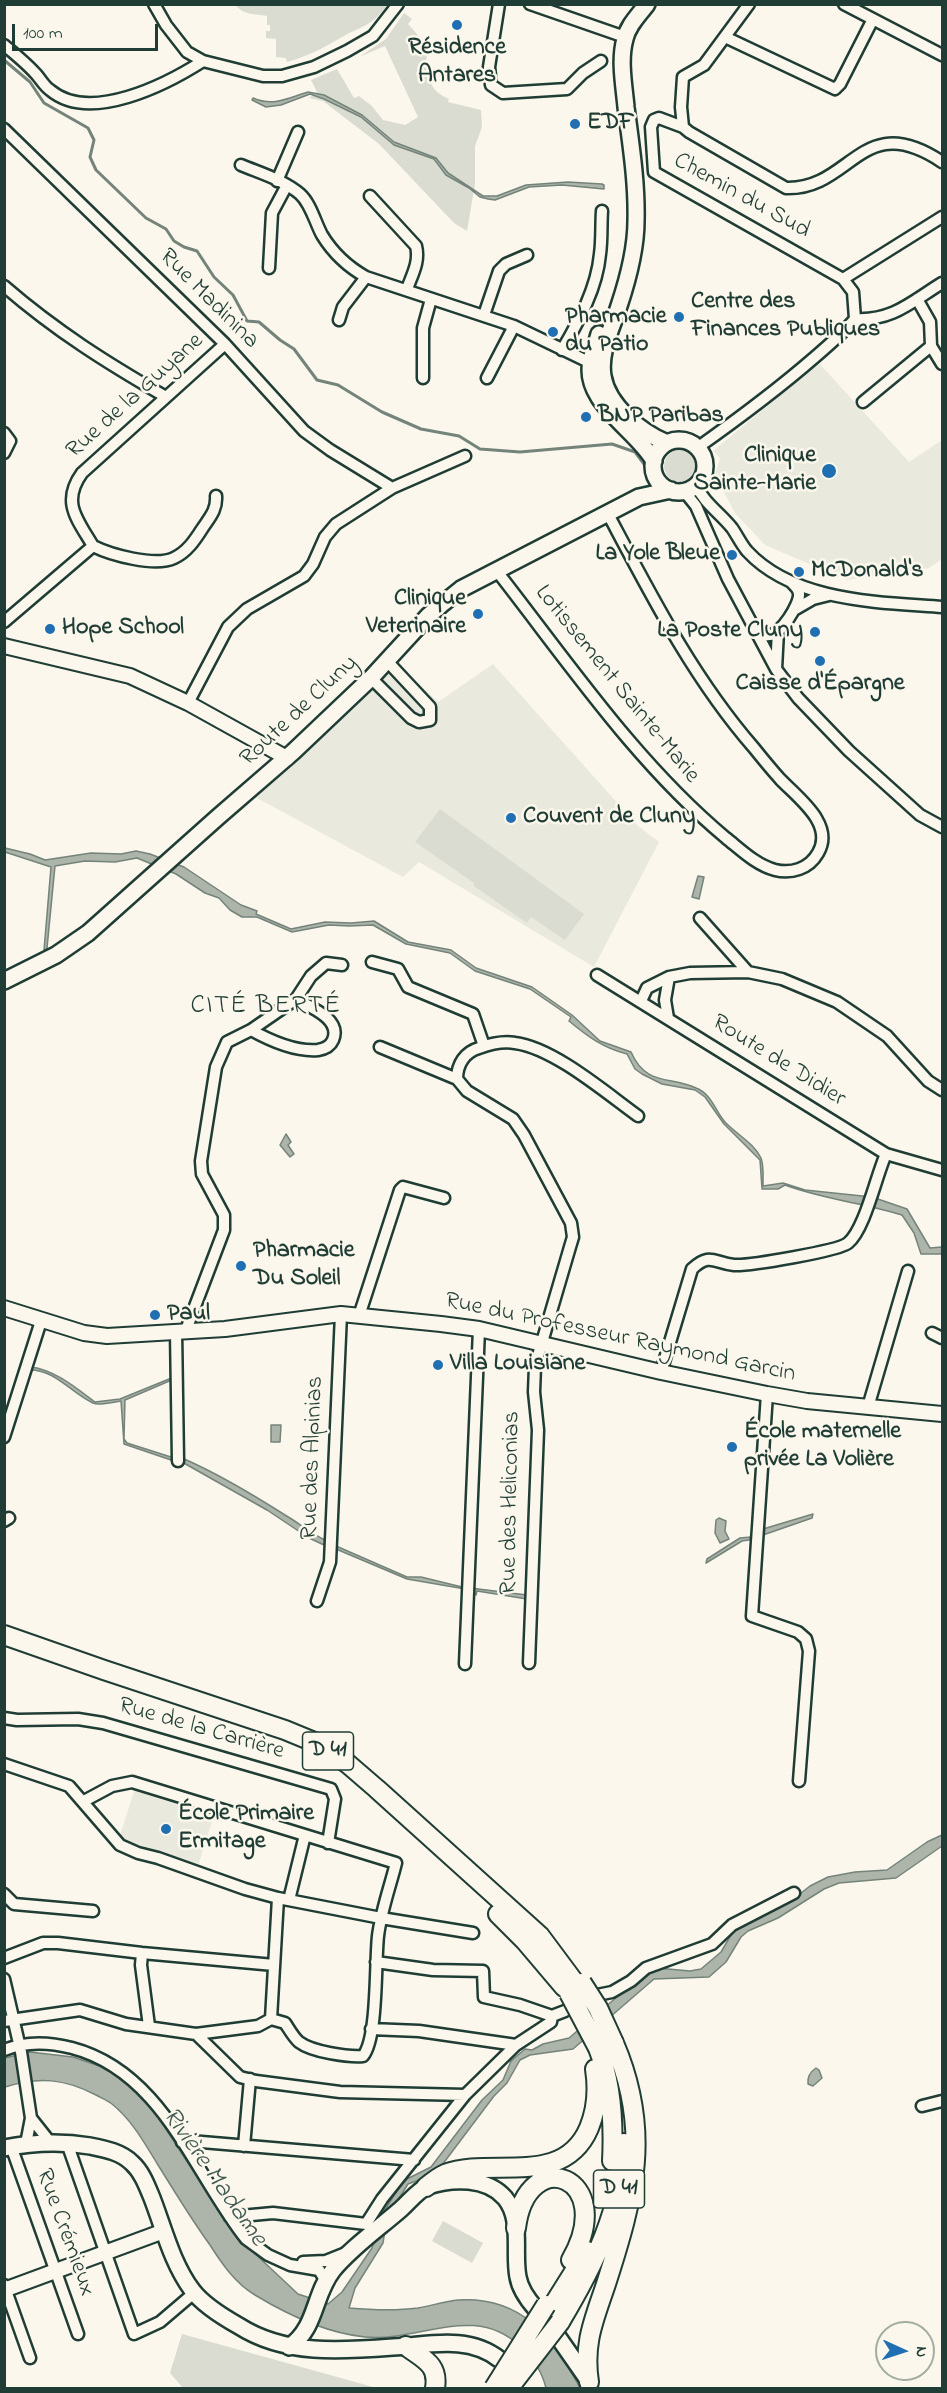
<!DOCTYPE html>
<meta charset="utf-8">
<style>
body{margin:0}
#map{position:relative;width:947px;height:2393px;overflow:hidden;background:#fbf7ec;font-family:"Indie Flower",sans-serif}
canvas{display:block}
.frame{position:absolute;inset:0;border:6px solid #1f3d34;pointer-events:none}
.north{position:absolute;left:875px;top:2321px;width:60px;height:60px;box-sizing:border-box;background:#fbf7ec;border:2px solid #a3ada2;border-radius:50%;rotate:93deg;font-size:16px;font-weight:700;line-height:24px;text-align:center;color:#1f3d34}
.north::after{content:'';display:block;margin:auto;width:21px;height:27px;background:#1f6fb2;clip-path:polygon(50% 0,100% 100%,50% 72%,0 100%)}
.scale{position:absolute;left:12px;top:24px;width:146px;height:27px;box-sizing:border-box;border:3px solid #1f3d34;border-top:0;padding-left:8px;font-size:18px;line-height:21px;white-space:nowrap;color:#1f3d34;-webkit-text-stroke:4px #fbf7ec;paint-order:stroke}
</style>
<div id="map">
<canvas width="947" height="2393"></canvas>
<div class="frame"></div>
<div class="north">N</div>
<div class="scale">100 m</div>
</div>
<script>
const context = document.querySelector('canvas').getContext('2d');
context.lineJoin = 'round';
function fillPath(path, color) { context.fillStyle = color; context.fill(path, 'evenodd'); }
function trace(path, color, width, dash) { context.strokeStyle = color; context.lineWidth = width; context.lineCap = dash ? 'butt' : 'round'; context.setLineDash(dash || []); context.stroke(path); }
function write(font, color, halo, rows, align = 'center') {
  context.font = font + ' "Indie Flower",sans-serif'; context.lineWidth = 5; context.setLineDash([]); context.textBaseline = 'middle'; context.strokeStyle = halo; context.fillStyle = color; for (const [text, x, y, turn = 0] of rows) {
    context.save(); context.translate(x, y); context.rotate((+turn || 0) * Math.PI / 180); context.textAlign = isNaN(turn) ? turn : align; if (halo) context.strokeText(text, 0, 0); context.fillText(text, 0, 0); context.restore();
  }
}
fillPath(new Path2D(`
 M819,363L909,462L942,440V559L929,568L847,580L765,545L735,513L715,475L720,458L713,451Z
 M396,662L438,702L493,664L637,825L659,842L594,967L419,862L403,877L255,797Z
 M135,1788L215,1812L198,1866L118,1842Z`), '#eae9de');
fillPath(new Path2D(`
 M235,5H387C370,28 365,24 342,37C323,48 309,56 287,62L286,58L276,57V39L266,38V31H270V25H267V16C254,14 244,15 235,5Z
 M404,13L412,19L408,24L424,42L429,40C425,54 425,79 436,91C439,94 445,97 449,99L448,102L481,110L482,127L475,146V184L467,231L454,223L379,144L323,101L309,98L317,92L311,80L337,69L354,98L359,96L372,106L383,120L405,125L418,117L385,46L359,57L386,39Z
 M664 466a16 16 0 1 1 32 0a16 16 0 1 1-32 0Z
 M440,809L584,914L565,940L531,917L527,923L474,886V883L415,842Z
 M443,2221L483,2243L472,2263L432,2241Z
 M182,2334L377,2388H183L170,2373Z`), '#dbdcd1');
const water = new Path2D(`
 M308,92L324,95L362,115L394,142L436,158L448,173L483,196H497L526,185L568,182L602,184L604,185V189L562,185L529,187L495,200L488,199L480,197L469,188L446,175L434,159L394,145L361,117L324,99L310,94L281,105L266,107L252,100L253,98C274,107 288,98 308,92Z
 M5,848L30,854L45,860L91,853L121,854L136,851L150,854L184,867L241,905L257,911L256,914L291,929L325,922L351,923L374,921L408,942L451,950L476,968L532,987L572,1015L600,1041L631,1052C646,1086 669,1076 696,1088C712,1094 715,1111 725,1122C736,1134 754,1143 761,1158C764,1166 763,1177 763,1186L783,1183L805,1190L872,1197L907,1209L930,1248L942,1247V1254H921L914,1233L902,1215C864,1203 822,1199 785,1185L778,1189H762L760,1160L724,1124L705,1097L695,1090L662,1084L642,1074L635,1069L627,1054C603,1048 587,1036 569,1021L571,1017L530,989L475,971L450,953L406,944L373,925L349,926L329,925L292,932L257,917H242L230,910L219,898L205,893L176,874L137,858L115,862L85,861L55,866L47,948L44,950L51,867L5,852Z
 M698,876L704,877L699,899L692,897Z
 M286,1134L291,1142L288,1145L294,1154L290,1157L280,1145Z
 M31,1367C55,1370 76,1388 95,1402L120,1399L174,1377V1379L125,1400L124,1439L127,1443L174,1458V1461L124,1444L121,1401C113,1402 99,1406 93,1403C71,1393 56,1370 30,1370Z
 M271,1425H281L280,1442H271Z
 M182,1458C219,1474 252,1494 285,1515C299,1523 310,1533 325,1540L324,1545L309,1538L267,1510L182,1462Z
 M813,1514L812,1518L763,1535V1529Z
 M719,1518L726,1521L725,1531L729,1539L720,1543L715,1533L716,1520Z
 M751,1537L749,1540L742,1541L706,1563L707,1559L740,1538Z
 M336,1546L407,1577H421L462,1587L527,1595V1599L477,1591L476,1595L471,1590L407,1579L336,1549Z
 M942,1835V1846L896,1878L839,1883L824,1889L778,1918L748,1931L741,1937L726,1962L709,1977L654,1979L573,2049L530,2055L520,2060L507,2083L494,2096L439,2169L430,2176L408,2184L387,2217L383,2243L355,2288L349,2308C372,2310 395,2311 418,2308C431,2306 445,2301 458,2300C522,2296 553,2337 580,2388H546C542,2372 533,2358 521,2347C474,2302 421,2342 365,2337C326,2333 288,2315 255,2295C236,2284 222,2264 210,2245C191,2219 175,2192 158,2165C145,2144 132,2120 112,2104C107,2100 101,2098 96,2095C65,2079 39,2076 5,2087V2058L30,2052L73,2057L111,2070L126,2081L151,2106L234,2234L298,2294L328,2304L342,2292L372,2248L381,2216L403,2181L431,2167L482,2100L503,2080L511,2061L525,2049L532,2050L543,2044L569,2038L646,1972L657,1968L690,1971L701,1969L721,1952L737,1925L776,1908L796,1897L810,1886L828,1877L855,1872L887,1870L927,1842Z
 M816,2068L819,2070L822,2078L813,2086L808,2084C807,2077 810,2072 816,2068Z`);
fillPath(water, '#adb4aa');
trace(water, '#74847b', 1.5);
trace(new Path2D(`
 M4,60L30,82L44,103L88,128L94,140L90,157L96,170L146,218L166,229L174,241L184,247L197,251L214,277L233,295L247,321L259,322L280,340L294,349L317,380L338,385L382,412L421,429L459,436L480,449L520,452L612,444L635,452L647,468`), '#74847b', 3);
const minor = new Path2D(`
 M154,4L166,25L187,52L203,61L263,76H282L314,67L347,51L373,36L398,4
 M499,4L489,67L491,85L503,93L567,89L583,73L601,61
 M530,4L625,37
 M844,4L942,55
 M725,37L835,89L840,84L873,19
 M4,45C15,54 26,63 35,73C40,78 44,86 50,90C90,124 167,84 203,61
 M683,127L681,107L683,77L704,65L749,4
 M4,129L225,344L304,431L330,450L392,488
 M241,165C260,173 284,180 300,194C311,204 315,222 322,235C333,253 348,267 366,277L514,326L595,365
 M277,181L298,132
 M370,196L416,246C420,262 412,275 407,289
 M269,268L272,213L287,185
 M843,279L942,217
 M4,286C56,331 107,363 166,397
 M917,299L930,322L931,346L942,364
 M484,315L499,271L506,264L527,255
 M855,319L853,292L843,279L654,172L651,127L654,120L659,118L683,127L689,132L786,188C852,190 861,108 942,162
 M855,319C893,321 911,302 942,283
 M339,320L343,307L366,277
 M562,350C579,321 597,288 600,254C602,240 601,225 602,211
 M423,378V328L431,299
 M487,378L514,326
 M863,402L931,346
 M4,433L10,441L4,453
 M697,448C738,419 777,390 815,357C829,345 843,333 855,319
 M696,485C704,503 720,513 732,528C737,535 741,544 747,551C794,602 878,602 942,607
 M684,491L696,506L728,579L776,669L798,698L849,751L920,815L942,827
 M93,546C77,519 61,502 82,473L225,344
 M93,546C111,555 155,567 174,558C187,552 195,540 202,529C210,517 217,510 216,496
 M496,570C568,662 636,763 726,838C740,849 756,865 775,870C791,874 809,869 818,853C835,824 798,798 780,779C771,769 762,758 754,748C693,678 651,595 608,514
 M794,610L813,599L829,595
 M4,622L93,546
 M756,633C760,634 766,636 770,635C781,634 800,604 799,594C799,589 795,586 792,583
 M776,669L778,631
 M371,678L411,718L419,722L430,720V707L387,661
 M188,703L228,627L247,609L304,576L313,564L325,537L336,524L392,488L465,456
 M700,918L748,972
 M372,962L398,969L408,987L473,1014L484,1046
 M597,975L886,1154L942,1170
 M641,1001L647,988L669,977L690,973L748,972L782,979L837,1002L887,1036L928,1081L942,1090
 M668,1018L665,1000L669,977
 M251,1030C269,1040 296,1052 318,1050C324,1049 330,1047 333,1040C342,1019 310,1007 296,999
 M380,1047L457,1079
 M359,1316L400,1190L403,1187L444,1198
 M186,1330L224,1230V1215L202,1174L201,1161L216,1067L227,1042L251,1030L296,999L311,976L326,963L342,965
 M176,1331L178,1461
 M932,1333L942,1338
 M661,1372L692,1269C710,1252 714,1263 734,1265C749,1266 838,1251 848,1243C865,1229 876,1176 886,1154
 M767,1394L752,1616L798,1632L806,1639L809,1651L799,1781
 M868,1407L908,1271
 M4,1437L41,1321
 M4,1521L9,1518
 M317,1601L330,1562L341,1314
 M529,1663L538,1430L534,1392L535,1366L570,1247L573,1237L571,1223L524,1135L513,1119L467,1091L457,1079C457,1064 465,1052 479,1048C490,1044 503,1041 515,1043C554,1048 606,1093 638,1116
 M465,1664L479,1329
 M4,1718L17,1720L78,1719L103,1723L331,1789L335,1799L328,1843
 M4,1764L69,1786L120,1845L138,1853L158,1858L245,1889L278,1898L381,1918L473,1933
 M84,1801L112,1786L132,1782L396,1863C390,1887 381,1911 378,1936C375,1962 378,2038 363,2056C348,2057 312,2052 299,2042C294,2038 289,2029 285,2023L271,2019
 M4,1894L14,1904L93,1911
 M289,1900L305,1835
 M142,1953L141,1965L149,2026
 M4,1958L43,1943H58L142,1953L274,1965
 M376,1962L433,1970L483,1971L484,1997L520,2005L552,2016
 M4,1979L21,2052L31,2118L26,2144
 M597,1995L612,1992L631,1981L646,1968L712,1944L732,1925L794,1893
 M271,2019L278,1898
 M4,2021L80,2010L126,2024L196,2034L258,2026L271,2019
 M371,2029L419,2031L516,2045
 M196,2034L240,2077L256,2081L340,2092L465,2095
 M4,2050C26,2041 49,2042 72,2048C163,2072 193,2172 246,2239L268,2255L290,2265L319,2270L326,2281
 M922,2106L942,2101
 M31,2118L50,2142
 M182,2142L190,2141L414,2160
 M67,2143L134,2334L160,2322L194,2293
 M11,2146L78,2334
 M244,2146L250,2079
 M230,2217L273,2213L366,2224L382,2199L465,2095L516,2045L551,2022L552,2016L565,2011
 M303,2262L326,2261L346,2253
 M4,2285L30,2358`);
const tertiary = new Path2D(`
 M4,646L130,676L188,703L287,758
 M4,1308L84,1333L107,1336L225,1329L341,1314L441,1324L479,1329L661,1372L767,1394L807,1401L942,1414
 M4,2290L164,2231`);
const secondary = new Path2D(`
 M647,4C639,15 628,25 625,39C619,60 624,85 626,107C631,145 637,183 636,221C636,249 628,279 619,306C612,328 599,352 603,376C608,406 641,432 667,443
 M599,334C597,343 592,352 591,361C582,402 636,429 654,461
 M653 466a26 26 0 1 1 52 0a26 26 0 1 1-52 0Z
 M4,981L56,955L88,933L218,817L293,752L371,678L428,616L441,605L461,589L639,497L671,490
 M4,2148C34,2142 61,2141 90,2146C105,2149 121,2152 132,2163C142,2172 147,2186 152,2198C164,2229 172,2263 192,2290C203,2305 223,2317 239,2326C289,2358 351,2350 407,2346C439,2343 472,2338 499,2359
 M558,2337L588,2380
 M289,2347C317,2328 313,2295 333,2270C352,2247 378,2229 401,2209C409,2202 418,2190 428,2186C452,2178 487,2177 505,2198C523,2220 513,2252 518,2277C520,2289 528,2300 536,2309`);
const trunk = new Path2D(`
 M4,1635L104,1670L285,1730L319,1744L348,1764L377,1789L540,1936L578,1987
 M498,1914L525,1941L564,1987
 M598,2048C612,2084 614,2122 612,2161
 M426,2187C432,2182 438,2177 445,2174C491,2156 563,2189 589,2128C597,2109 598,2089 595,2069
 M516,2228C527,2142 619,2176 571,2260
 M550,2310L587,2251
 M560,2322C594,2265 622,2210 624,2143
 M406,2346C423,2359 439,2364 435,2388
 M589,2382C583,2343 594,2320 606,2284C634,2197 652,2131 614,2043`);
trace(minor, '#1f3d34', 15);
trace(tertiary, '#1f3d34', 18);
trace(secondary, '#1f3d34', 20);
trace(trunk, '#1f3d34', 22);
trace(minor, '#fbf7ec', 10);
trace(tertiary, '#fbf7ec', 14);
trace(secondary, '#fbf7ec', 15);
trace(trunk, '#fbf7ec', 18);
const trunkBridge = new Path2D(`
 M582,1983L598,2008L614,2043
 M569,1993L598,2048
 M494,2388L546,2305
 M509,2388L560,2322`);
trace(trunkBridge, '#1f3d34', 22, []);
trace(trunkBridge, '#fbf7ec', 18);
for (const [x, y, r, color] of [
 [457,25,6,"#1f6fb2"],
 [575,124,6,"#1f6fb2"],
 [679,317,6,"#1f6fb2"],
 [553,332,6,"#1f6fb2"],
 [586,417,6,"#1f6fb2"],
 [829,471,8,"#1f6fb2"],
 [732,555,6,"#1f6fb2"],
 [799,572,6,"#1f6fb2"],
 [478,614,6,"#1f6fb2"],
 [50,629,6,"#1f6fb2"],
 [815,632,6,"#1f6fb2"],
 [820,661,6,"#1f6fb2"],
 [511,818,6,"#1f6fb2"],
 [241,1266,6,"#1f6fb2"],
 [155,1315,6,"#1f6fb2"],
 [438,1365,6,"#1f6fb2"],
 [732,1447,6,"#1f6fb2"],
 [166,1829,6,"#1f6fb2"]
]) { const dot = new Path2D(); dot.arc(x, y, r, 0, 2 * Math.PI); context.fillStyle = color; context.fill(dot); trace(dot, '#fbf7ec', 2); }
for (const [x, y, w] of [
 [328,1751,51],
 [619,2189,51]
]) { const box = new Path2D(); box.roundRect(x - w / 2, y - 19, w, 38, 4.5); context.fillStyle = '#fbf7ec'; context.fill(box); trace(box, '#1f3d34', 1.5); }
write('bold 22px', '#1f3d34', null, [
 ["D 41",328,1751],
 ["D 41",619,2189]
]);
write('bold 24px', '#1f3d34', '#fbf7ec', [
 ["Résidence",457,49,"center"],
 ["Antares",457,77,"center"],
 ["EDF",587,124],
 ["Centre des",691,303],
 ["Finances Publiques",691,331],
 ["Pharmacie",565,318],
 ["du Patio",565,346],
 ["BNP Paribas",598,417],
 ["Clinique",816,457,"right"],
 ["Sainte-Marie",816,485,"right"],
 ["La Yole Bleue",720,555,"right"],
 ["McDonald's",811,572],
 ["Clinique",466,600,"right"],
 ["Veterinaire",466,628,"right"],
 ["Hope School",62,629],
 ["La Poste Cluny",803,632,"right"],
 ["Caisse d'Épargne",820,685,"center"],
 ["Couvent de Cluny",523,818],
 ["Pharmacie",253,1252],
 ["Du Soleil",253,1280],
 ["Paul",167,1315],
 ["Villa Louisiane",450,1365],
 ["École maternelle",744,1433],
 ["privée La Volière",744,1461],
 ["École Primaire",178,1815],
 ["Ermitage",178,1843]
], 'left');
write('24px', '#1f3d34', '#fbf7ec', [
 ["Chemin du Sud",741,197,29],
 ["Rue Madinina",208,300,45],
 ["Rue de la Guyane",136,397,-42],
 ["Lotissement Sainte-Marie",616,685,51],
 ["Route de Cluny",300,712,-43],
 ["Route de Didier",778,1062,32],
 ["Rue du Professeur Raymond Garcin",620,1339,12],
 ["Rue des Alpinias",314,1458,-88],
 ["Rue des Heliconias",512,1503,-89],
 ["Rue de la Carrière",201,1730,16],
 ["Rue Crémieux",64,2233,70]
]);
context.letterSpacing = '1.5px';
write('26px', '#1f3d34', '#fbf7ec', [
 ["CITÉ BERTÉ",266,1008]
]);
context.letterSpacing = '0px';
write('italic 26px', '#425b52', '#fbf7ec', [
 ["Rivière Madame",213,2178,55]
]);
</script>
